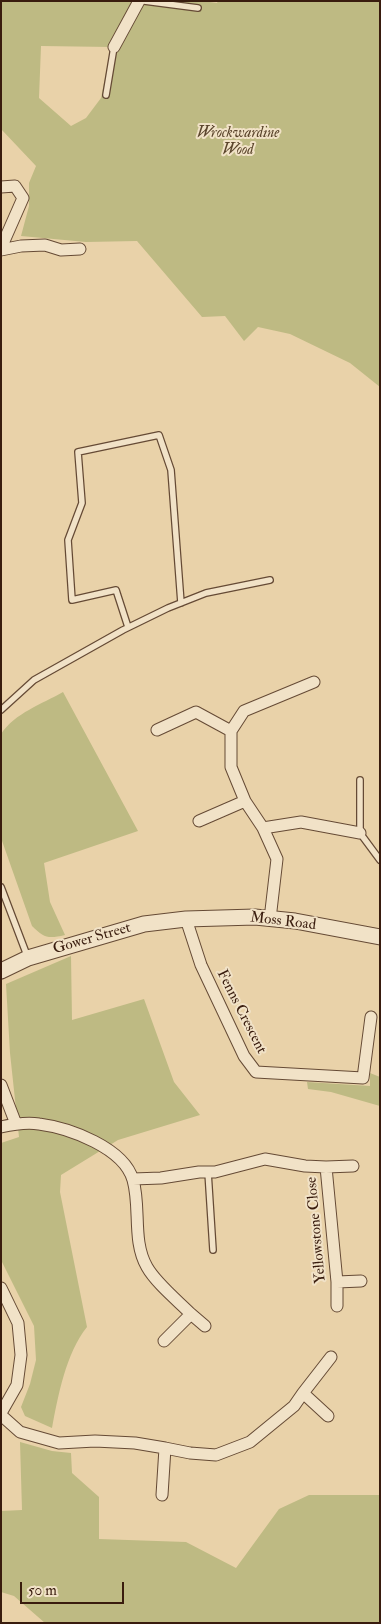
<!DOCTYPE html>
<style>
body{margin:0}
#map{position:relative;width:381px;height:1624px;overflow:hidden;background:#e9d2a9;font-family:"IM FELL Double Pica",serif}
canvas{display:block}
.frame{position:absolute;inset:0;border:2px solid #391c0e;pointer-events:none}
.scale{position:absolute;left:20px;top:1582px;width:104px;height:22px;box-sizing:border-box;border:2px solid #391c0e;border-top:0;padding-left:6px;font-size:15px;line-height:18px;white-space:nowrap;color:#391c0e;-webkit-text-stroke:4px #f1e2c7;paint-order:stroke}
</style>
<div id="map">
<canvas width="381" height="1624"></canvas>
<div class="frame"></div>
<div class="scale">50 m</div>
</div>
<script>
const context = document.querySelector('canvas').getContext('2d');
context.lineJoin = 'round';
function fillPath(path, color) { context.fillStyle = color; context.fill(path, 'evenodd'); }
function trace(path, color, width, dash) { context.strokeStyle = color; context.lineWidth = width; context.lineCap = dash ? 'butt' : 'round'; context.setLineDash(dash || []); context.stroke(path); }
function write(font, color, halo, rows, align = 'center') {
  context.font = font + ' "IM FELL Double Pica",serif'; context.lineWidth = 4; context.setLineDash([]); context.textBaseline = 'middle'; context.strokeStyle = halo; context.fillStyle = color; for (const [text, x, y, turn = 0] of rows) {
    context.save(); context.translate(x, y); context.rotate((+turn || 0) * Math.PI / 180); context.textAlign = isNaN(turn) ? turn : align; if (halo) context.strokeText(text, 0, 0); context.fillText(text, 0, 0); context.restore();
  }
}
fillPath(new Path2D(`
 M1,1H202L217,3L218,1H380V387L350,363L290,334L258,327L244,341L225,316L202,317L137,241L86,242L21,236L29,206V183L36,166L1,129ZM41,46L111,47L101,98L86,118L71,126L39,98Z
 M63,692L138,831L44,863L50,902L65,935C48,939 44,938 32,926L1,838V734C15,713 42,704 63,692Z
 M71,956L72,1020L144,999L174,1082L200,1115L118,1140L61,1175L60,1192L87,1327C66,1353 58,1396 52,1428L25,1416L21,1407L30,1384L36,1360L34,1326L1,1260V1143L19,1137L10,1053L6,984Z
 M370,1073L380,1077V1106L331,1092L308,1089L307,1082L370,1086Z
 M20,1442L52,1451L71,1453L72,1473L99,1497V1539L186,1542L236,1568L279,1509L309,1495H380V1623H45L14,1596L1,1592V1511L22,1510Z`), '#beba83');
const service = new Path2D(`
 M144,1L198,8
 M106,95L114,47
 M128,627L116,590L72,600L68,540L82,503L78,452L159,435L171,470L181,603
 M1,710L34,680L123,630L168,608L206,593L270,580
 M360,780V833L380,860
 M1,887L28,958
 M208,1172L213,1250`);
const minor = new Path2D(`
 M114,47L139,1
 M1,187L15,186L23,198L1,248
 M1,250L21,246L45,245L61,250L80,249
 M157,730L196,712L231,731
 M199,821L245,801
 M263,828L301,822L360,833
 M186,919L201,965L244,1056L256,1072L363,1078L371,1017
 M270,919L277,859L263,828L245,801L231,767V731L244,711L314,682
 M1,1085L16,1124
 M1,1127C14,1124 26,1122 39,1124C70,1128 124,1148 133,1180C141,1208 132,1241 147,1267C156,1283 177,1300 191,1314L164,1341
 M326,1167L353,1166
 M133,1179L161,1178L199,1172H215L265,1159L305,1166L326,1167L337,1282V1306
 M337,1282L361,1281
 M1,1288L18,1323L21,1355L17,1385L1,1413
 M191,1314L205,1326
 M1,1415L20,1432L59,1443L95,1441L135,1443L165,1448
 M328,1416L303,1393L331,1357
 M162,1495L165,1448L190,1453L216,1455L250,1442L294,1406L303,1393`);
const tertiary = new Path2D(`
 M1,971L28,958L144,924L186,919L255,917L295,921L380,937`);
trace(service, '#654a35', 8);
trace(minor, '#654a35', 13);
trace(tertiary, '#654a35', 17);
trace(service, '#f1e2c7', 5.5);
trace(minor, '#f1e2c7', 11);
trace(tertiary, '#f1e2c7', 15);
write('italic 15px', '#5a442b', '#f1e2c7', [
 ["Wrockwardine",238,134],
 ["Wood",238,151]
]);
write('15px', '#391c0e', '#f1e2c7', [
 ["Moss Road",283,922,7],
 ["Gower Street",92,939,-16],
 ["Fenns Crescent",241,1012,63],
 ["Yellowstone Close",317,1230,-95]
]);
</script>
